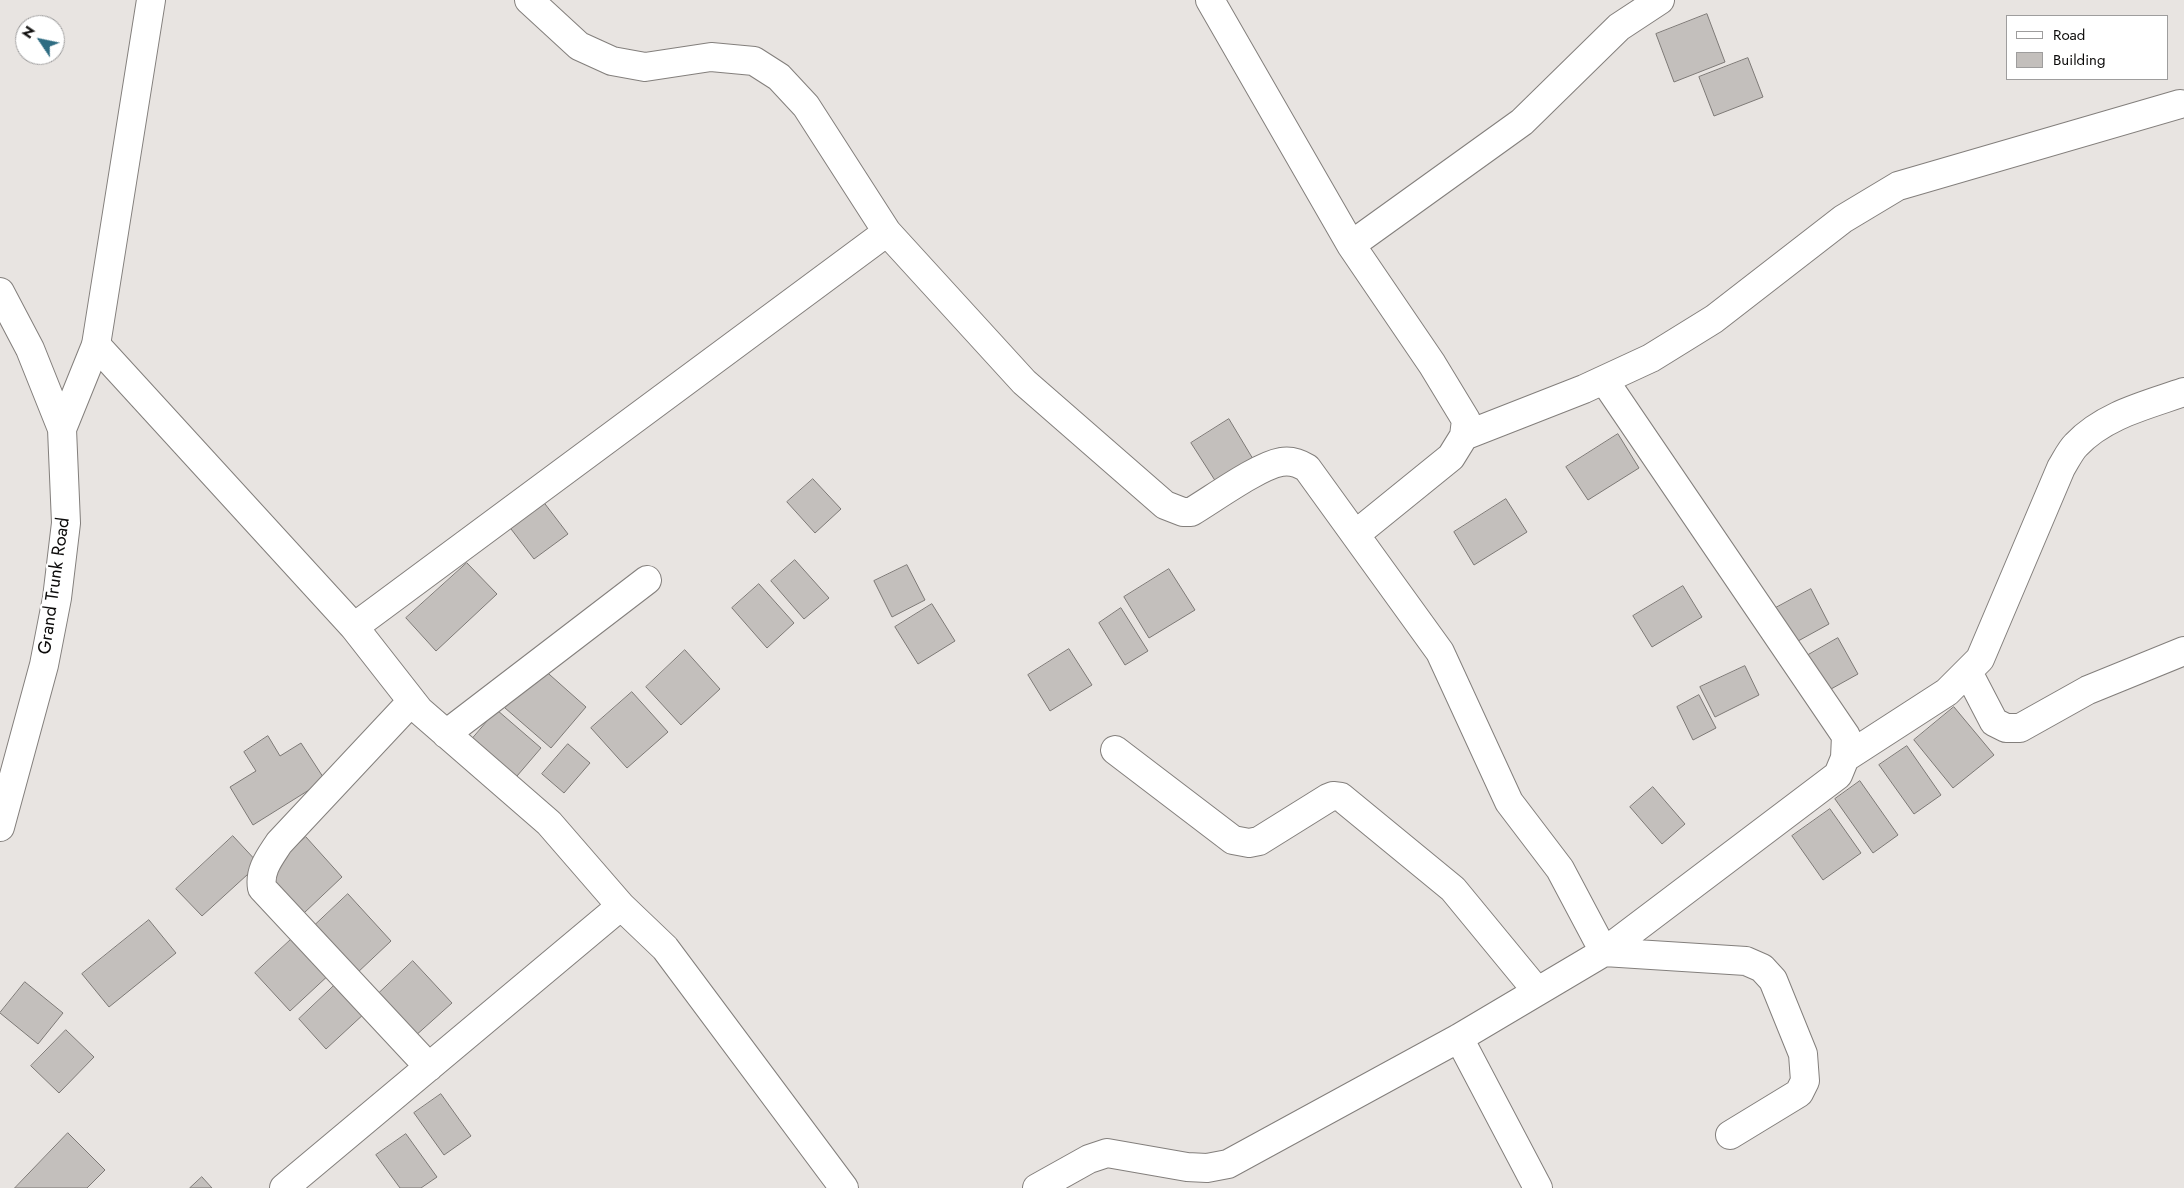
<!DOCTYPE html>
<style>
body{margin:0}
#map{position:relative;width:2184px;height:1188px;overflow:hidden;background:#e8e4e1;font-family:Jost,sans-serif}
canvas{display:block}
.legend{position:absolute;left:2006px;top:15px;width:162px;height:65px;box-sizing:border-box;background:#fff;border:1px solid #9e9d9d;margin:0;padding:6px 9px;list-style:none;font-size:15px;color:#0c0b0a}
.legend li{display:flex;align-items:center;gap:10px;height:25px}
.legend b{width:25px;border:1px solid #9e9d9d}
.north{position:absolute;left:15px;top:15px;width:50px;height:50px;box-sizing:border-box;background:#fff;border:1px solid #9e9d9d;border-radius:50%;rotate:304deg;font-size:14px;font-weight:700;line-height:20px;text-align:center;color:#0c0b0a}
.north::after{content:'';display:block;margin:auto;width:18px;height:22px;background:#2e6c82;clip-path:polygon(50% 0,100% 100%,50% 72%,0 100%)}
</style>
<div id="map">
<canvas width="2184" height="1188"></canvas>
<ul class="legend">
<li><b style="height:6px;background:#fff"></b>Road</li>
<li><b style="height:14px;background:#c3bfbc"></b>Building</li>
</ul>
<div class="north">N</div>
</div>
<script>
const context = document.querySelector('canvas').getContext('2d');
context.lineJoin = 'round';
function fillPath(path, color) { context.fillStyle = color; context.fill(path, 'evenodd'); }
function trace(path, color, width, dash) { context.strokeStyle = color; context.lineWidth = width; context.lineCap = dash ? 'butt' : 'round'; context.setLineDash(dash || []); context.stroke(path); }
function write(font, color, halo, rows, align = 'center') {
  context.font = font + ' Jost,sans-serif'; context.lineWidth = 4.5; context.setLineDash([]); context.textBaseline = 'middle'; context.strokeStyle = halo; context.fillStyle = color; for (const [text, x, y, turn = 0] of rows) {
    context.save(); context.translate(x, y); context.rotate((+turn || 0) * Math.PI / 180); context.textAlign = isNaN(turn) ? turn : align; if (halo) context.strokeText(text, 0, 0); context.fillText(text, 0, 0); context.restore();
  }
}
const building = new Path2D(`
 M1707,14L1725,62L1674,82L1656,34Z
 M1748,58L1763,97L1714,116L1699,77Z
 M1229,419L1253,459L1216,482L1191,443Z
 M1618,434L1639,468L1588,500L1566,467Z
 M813,479L841,509L815,533L787,502Z
 M1506,499L1527,532L1474,565L1454,532Z
 M542,500L568,534L534,559L508,525Z
 M795,560L829,598L804,619L771,581Z
 M467,563L497,594L436,651L406,618Z
 M907,565L925,600L892,617L874,581Z
 M1169,569L1195,610L1149,638L1124,597Z
 M759,584L794,623L767,648L732,608Z
 M1683,586L1702,617L1652,647L1633,616Z
 M1811,589L1829,624L1789,646L1770,611Z
 M932,604L955,641L918,664L895,627Z
 M1121,608L1148,651L1125,665L1099,623Z
 M1838,638L1858,674L1822,694L1803,658Z
 M1069,649L1092,685L1050,711L1028,675Z
 M685,650L720,689L681,725L646,687Z
 M1745,666L1759,695L1715,717L1700,687Z
 M541,667L586,707L551,748L505,708Z
 M632,692L668,732L627,768L591,728Z
 M1699,695L1716,728L1693,740L1677,707Z
 M1954,707L1994,755L1953,788L1914,740Z
 M497,710L541,748L511,783L467,745Z
 M268,736L280,756L301,743L325,780L253,825L230,787L256,771L244,752Z
 M568,744L590,763L564,793L542,774Z
 M1907,746L1941,795L1914,814L1879,765Z
 M1860,781L1898,835L1873,853L1835,799Z
 M1653,787L1685,824L1662,844L1630,807Z
 M1830,809L1861,853L1823,880L1792,836Z
 M233,836L259,864L202,916L176,889Z
 M306,837L342,877L304,913L267,873Z
 M348,894L391,941L356,974L313,927Z
 M149,920L176,953L109,1007L82,974Z
 M297,934L332,972L290,1011L255,973Z
 M413,961L452,1003L414,1037L376,996Z
 M25,982L63,1013L38,1044L0,1013Z
 M338,982L366,1012L326,1049L299,1019Z
 M66,1030L94,1057L59,1093L31,1066Z
 M441,1094L471,1136L444,1155L414,1113Z
 M68,1133L105,1170L87,1188H15Z
 M406,1134L437,1177L421,1188H400L376,1155Z
 M202,1177L212,1188H190Z`);
fillPath(building, '#c3bfbc');
trace(building, '#7d7976', 1);
const minor = new Path2D(`
 M529,0L579,46L612,61L645,67L711,57L754,61L779,77L806,106L887,232L1024,382L1165,505L1183,512H1191C1213,499 1258,466 1281,462C1291,460 1299,463 1307,468L1440,652L1509,802L1560,869L1604,952L1746,961L1762,968L1773,980L1803,1054L1805,1081L1799,1093L1730,1135
 M1210,0L1351,245L1432,364L1466,420L1464,436L1451,457L1356,534
 M1351,245L1522,122L1619,27L1660,0
 M96,345L354,627L419,710L549,823L621,906L665,948L844,1188
 M1464,436L1584,389L1651,358L1714,319L1843,219L1898,186L2180,104
 M354,627L887,232
 M1968,672L1994,722L2006,728H2020L2088,690L2184,651
 M412,701L279,843C270,857 259,870 262,888L429,1067
 M446,734L647,580
 M1115,750L1233,840L1249,843L1259,841L1328,798L1333,796L1341,797L1453,889L1537,991
 M1845,758L1947,692L1980,659L2061,468C2066,460 2070,451 2076,445C2104,415 2147,405 2184,392
 M1459,1038L1538,1188
 M284,1188L621,906
 M1037,1188L1089,1159L1107,1153L1187,1167L1207,1168L1228,1164L1459,1038L1604,952L1838,775L1845,758L1846,736L1604,380`);
const major = new Path2D(`
 M0,292L30,349L62,429L66,523L57,598L44,665L0,827
 M62,429L96,345L151,0`);
trace(minor, '#837f7c', 30);
trace(major, '#837f7c', 30);
trace(minor, '#fff', 28);
trace(major, '#fff', 28);
write('18px', '#0c0b0a', '#fff', [
 ["Grand Trunk Road",55,586,-82]
]);
</script>
